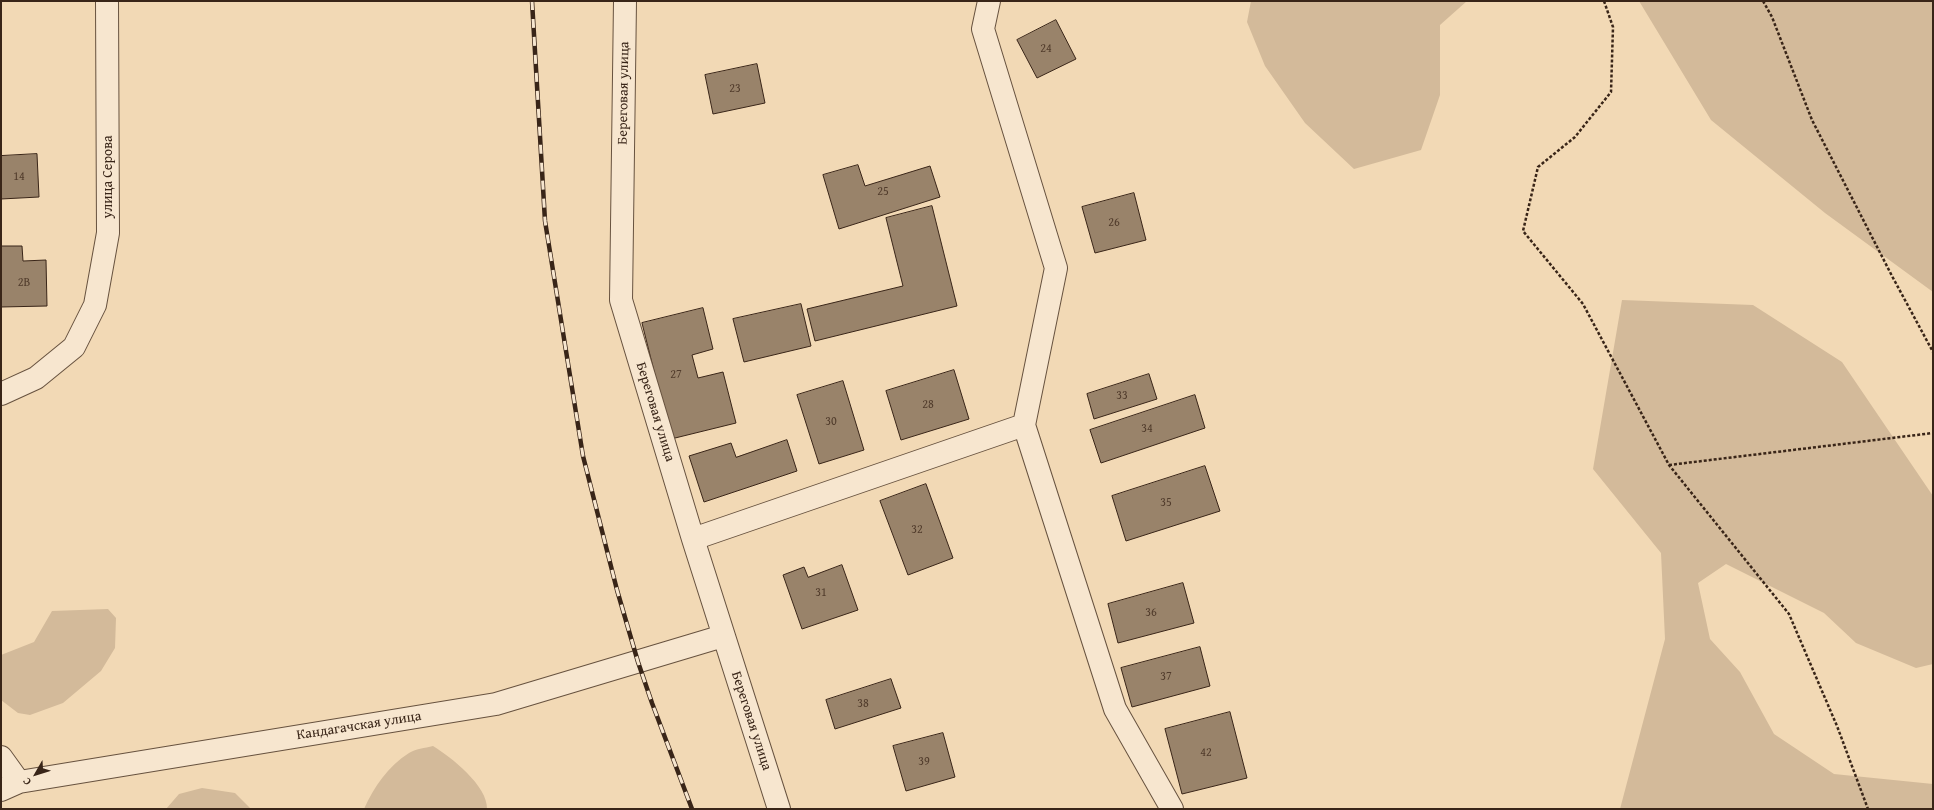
<!DOCTYPE html>
<meta charset="utf-8">
<style>
body{margin:0}
#map{position:relative;width:1934px;height:810px;overflow:hidden;background:#f2d9b5;font-family:"Gentium Book Plus",serif}
canvas{display:block}
.frame{position:absolute;inset:0;border:2px solid #392518;pointer-events:none}
.north{position:absolute;left:16px;top:754px;width:40px;height:40px;-webkit-text-stroke:3px #f7e6cf;paint-order:stroke;rotate:231deg;font-size:11px;font-weight:700;line-height:16px;text-align:center;color:#392518}
.north::after{content:'';display:block;margin:auto;width:14px;height:18px;background:#392518;clip-path:polygon(50% 0,100% 100%,50% 72%,0 100%)}
</style>
<div id="map">
<canvas width="1934" height="810"></canvas>
<div class="frame"></div>
<div class="north">С</div>
</div>
<script>
const context = document.querySelector('canvas').getContext('2d');
context.lineJoin = 'round';
function fillPath(path, color) { context.fillStyle = color; context.fill(path, 'evenodd'); }
function trace(path, color, width, dash) { context.strokeStyle = color; context.lineWidth = width; context.lineCap = dash ? 'butt' : 'round'; context.setLineDash(dash || []); context.stroke(path); }
function write(font, color, halo, rows, align = 'center') {
  context.font = font + ' "Gentium Book Plus",serif'; context.lineWidth = 3; context.setLineDash([]); context.textBaseline = 'middle'; context.strokeStyle = halo; context.fillStyle = color; for (const [text, x, y, turn = 0] of rows) {
    context.save(); context.translate(x, y); context.rotate((+turn || 0) * Math.PI / 180); context.textAlign = isNaN(turn) ? turn : align; if (halo) context.strokeText(text, 0, 0); context.fillText(text, 0, 0); context.restore();
  }
}
fillPath(new Path2D(`
 M1251,1H1467L1440,25V95L1421,150L1354,169L1305,123L1265,66L1247,22Z
 M1639,1H1933V292L1825,213L1711,120Z
 M1622,300L1753,305L1842,362L1933,496V664L1916,668L1856,643L1824,613L1726,564L1698,583L1710,639L1740,672L1774,734L1834,774L1933,784V809H1620L1665,639L1661,553L1593,469Z
 M108,609L116,618L115,648L101,671L63,703L30,715L18,713L1,700V655L34,642L52,611Z
 M433,746C451,757 488,786 487,809H364C374,787 388,766 409,753C415,749 425,748 433,746Z
 M202,788L235,793L251,809H166L179,794Z`), '#d3ba9a');
const building = new Path2D(`
 M1056,20L1076,59L1037,78L1017,40Z
 M757,64L765,103L713,114L705,75Z
 M37,154L39,197L1,199V156Z
 M858,165L865,186L930,166L940,197L839,229L823,175Z
 M1134,193L1146,240L1095,253L1082,207Z
 M932,206L957,306L815,341L807,309L903,286L886,218Z
 M1,246H22L23,261L46,260L47,306L1,307Z
 M801,304L811,346L744,362L733,319Z
 M703,308L713,349L692,355L698,378L723,372L736,423L671,439L642,323Z
 M954,370L969,419L901,440L886,391Z
 M1149,374L1157,399L1094,419L1087,394Z
 M843,381L864,450L819,464L797,395Z
 M1195,395L1205,428L1101,463L1090,430Z
 M787,440L797,471L704,502L689,456L731,443L736,457Z
 M1205,466L1220,511L1126,541L1112,496Z
 M926,484L953,558L908,575L880,501Z
 M842,565L858,610L802,629L783,575L804,567L808,577Z
 M1183,583L1194,623L1118,643L1108,604Z
 M1200,647L1210,686L1132,707L1121,668Z
 M891,679L901,708L835,729L826,700Z
 M1230,712L1247,778L1182,794L1165,729Z
 M943,733L955,777L906,791L893,746Z`);
fillPath(building, '#99836a');
trace(building, '#392518', 1);
const minor = new Path2D(`
 M625,1L621,300L693,539L779,809
 M989,1L983,29L1056,268L1024,425L1115,709L1172,809
 M1,394L36,378L74,347L95,305L108,233L107,1
 M693,539L1024,425
 M1,757L19,782L496,704L723,636
 M1,790L19,782`);
trace(minor, '#67523f', 24);
trace(new Path2D(`
 M1604,1L1613,27L1611,92L1575,137L1538,167L1523,231L1583,304L1669,465L1789,614L1837,726L1868,809
 M1763,1L1772,17L1812,120L1892,276L1933,352
 M1669,465L1933,433`), '#392518', 2.5, [3, 2]);
trace(minor, '#f7e6cf', 22);
const rail = new Path2D(`
 M532,1L545,221L583,456L617,590L638,662L652,703L692,809`);
trace(rail, '#392518', 4.5);
trace(rail, '#f7e6cf', 3, [9]);
write('12px', '#513c2c', null, [
 ["24",1046,49],
 ["23",735,89],
 ["14",19,177],
 ["25",883,192],
 ["26",1114,223],
 ["2В",24,283],
 ["27",676,375],
 ["33",1122,396],
 ["28",928,405],
 ["30",831,422],
 ["34",1147,429],
 ["35",1166,503],
 ["32",917,530],
 ["31",821,593],
 ["36",1151,613],
 ["37",1166,677],
 ["38",863,704],
 ["42",1206,753],
 ["39",924,762]
]);
write('14px', '#392518', '#f7e6cf', [
 ["Береговая улица",624,93,-89],
 ["улица Серова",108,177,-90],
 ["Береговая улица",655,412,73],
 ["Береговая улица",751,721,72],
 ["Кандагачская улица",359,726,-9]
]);
</script>
